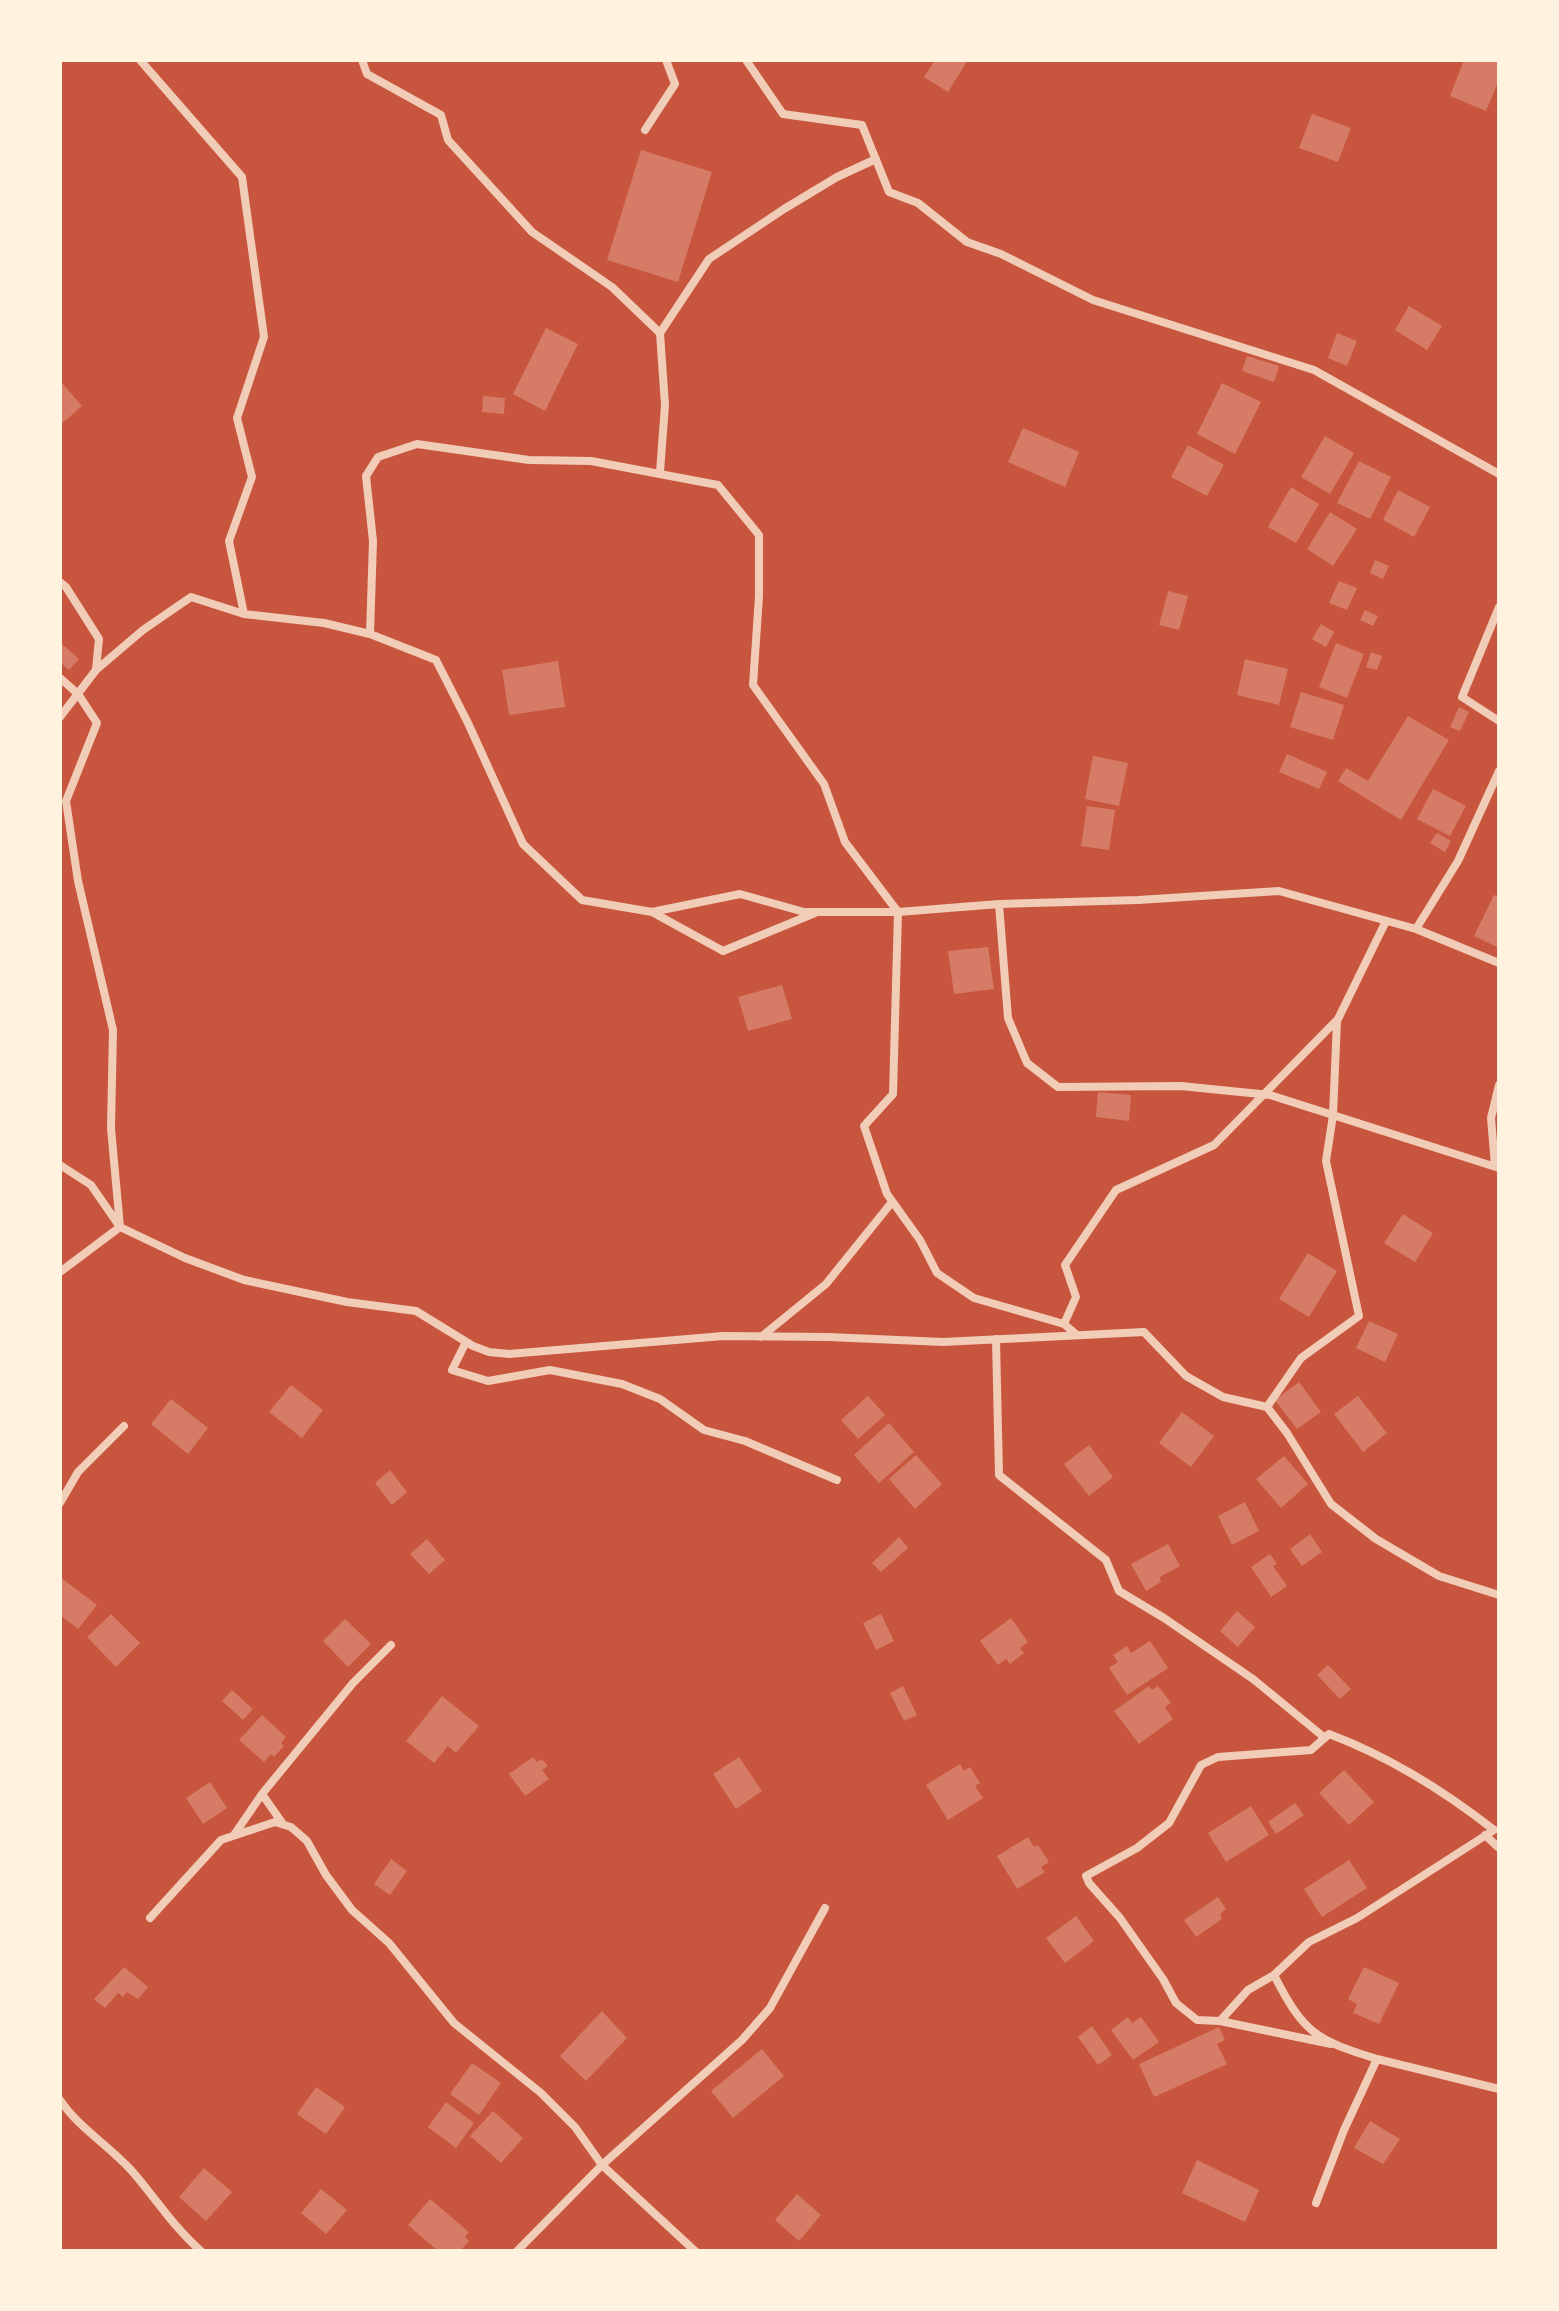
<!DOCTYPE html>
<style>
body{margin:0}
#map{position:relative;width:1559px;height:2311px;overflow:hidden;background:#c8553d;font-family:Quicksand,sans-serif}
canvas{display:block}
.frame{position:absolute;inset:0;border:62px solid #fff3e0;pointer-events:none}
</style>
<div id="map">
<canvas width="1559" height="2311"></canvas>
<div class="frame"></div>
</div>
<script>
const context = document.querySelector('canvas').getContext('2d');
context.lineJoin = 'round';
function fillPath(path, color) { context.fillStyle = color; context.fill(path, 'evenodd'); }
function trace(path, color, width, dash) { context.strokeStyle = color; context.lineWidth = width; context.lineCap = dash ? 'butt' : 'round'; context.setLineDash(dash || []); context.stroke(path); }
fillPath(new Path2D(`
 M935,60H960L966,63L948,92L924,77Z
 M1464,60H1499V80L1486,111L1450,96Z
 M1312,114L1351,128L1338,162L1299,148Z
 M641,150L712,172L678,282L607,260Z
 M1409,306L1442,326L1427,350L1395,330Z
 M546,328L578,344L545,411L513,394Z
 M1337,333L1357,341L1347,366L1328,358Z
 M1247,356L1279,366L1274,382L1242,371Z
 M60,381L82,406L60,425Z
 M1222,383L1261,402L1235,454L1197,434Z
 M483,396L505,398L504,414L482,412Z
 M1023,428L1079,452L1065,487L1008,462Z
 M1325,436L1354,453L1330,494L1301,477Z
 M1188,445L1224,465L1207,496L1171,477Z
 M1359,461L1391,477L1370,519L1337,503Z
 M1291,487L1319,504L1296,543L1268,527Z
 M1398,490L1430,507L1414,537L1383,520Z
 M1330,512L1357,529L1333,566L1307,549Z
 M1375,560L1389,566L1383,579L1370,573Z
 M1339,581L1357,588L1347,610L1329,603Z
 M1168,591L1188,596L1179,630L1159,625Z
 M1365,610L1378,616L1373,626L1360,620Z
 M1321,624L1334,632L1326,647L1312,639Z
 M60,642L79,659L69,670L60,662Z
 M1336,643L1364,654L1347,698L1319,687Z
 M1371,652L1382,656L1377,670L1366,667Z
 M1245,659L1288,669L1279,705L1237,695Z
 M558,661L565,707L509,715L502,670Z
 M1301,692L1344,705L1333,740L1290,727Z
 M1459,707L1469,712L1460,731L1450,727Z
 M1408,716L1449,740L1401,820L1338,781L1346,768L1368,781Z
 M1287,754L1327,772L1319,789L1279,772Z
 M1093,756L1128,763L1119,806L1085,799Z
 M1433,789L1466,806L1450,836L1417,819Z
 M1087,806L1115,810L1109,850L1081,846Z
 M1437,833L1451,841L1445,852L1430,843Z
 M1494,895L1499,897V948L1474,936Z
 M988,947L994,989L954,994L948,951Z
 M782,985L792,1019L748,1031L738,997Z
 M1098,1092L1131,1095L1129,1121L1096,1117Z
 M1403,1214L1433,1233L1415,1262L1384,1243Z
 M1308,1253L1337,1271L1309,1317L1279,1299Z
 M1369,1321L1398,1334L1385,1362L1356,1348Z
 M1299,1382L1321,1412L1297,1429L1275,1400Z
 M291,1385L323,1410L302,1438L269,1412Z
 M868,1396L885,1415L858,1439L841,1420Z
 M1358,1396L1387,1433L1363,1452L1334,1414Z
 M171,1399L208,1428L188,1454L151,1424Z
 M1182,1412L1214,1436L1191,1467L1159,1443Z
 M889,1423L914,1452L879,1483L854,1455Z
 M1089,1445L1113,1477L1089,1496L1064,1464Z
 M916,1455L942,1484L915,1509L889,1479Z
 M1284,1456L1308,1484L1281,1508L1256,1479Z
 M390,1470L407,1492L392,1505L375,1483Z
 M1245,1502L1259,1531L1232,1545L1218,1516Z
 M1310,1534L1322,1552L1302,1566L1290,1549Z
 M899,1537L908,1548L881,1572L872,1563Z
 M427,1539L445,1560L429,1574L410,1554Z
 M1168,1544L1180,1566L1160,1577L1161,1582L1146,1591L1131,1564Z
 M1270,1554L1277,1564L1273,1566L1287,1586L1271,1597L1251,1567Z
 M60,1577L97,1605L78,1629L60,1615Z
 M1237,1611L1255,1627L1238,1647L1220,1631Z
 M111,1614L140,1643L116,1667L87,1637Z
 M881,1614L894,1641L876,1650L863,1623Z
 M1011,1618L1028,1642L1020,1648L1024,1653L1010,1664L1006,1659L998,1665L980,1641Z
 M345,1619L371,1644L348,1667L323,1641Z
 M1150,1641L1168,1668L1127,1695L1109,1668L1118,1662L1113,1655L1127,1646L1131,1653Z
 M1328,1665L1351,1689L1340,1699L1317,1675Z
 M903,1686L917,1715L904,1721L890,1693Z
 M1149,1686L1152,1690L1158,1686L1171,1703L1165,1707L1173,1719L1139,1744L1114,1711Z
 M232,1690L253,1709L243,1720L222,1701Z
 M442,1696L479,1726L456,1753L448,1746L434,1763L406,1741Z
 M262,1715L286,1737L281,1743L284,1746L274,1757L271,1754L264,1762L239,1740Z
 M533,1757L537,1762L542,1759L548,1766L542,1770L549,1779L525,1796L509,1774Z
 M739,1757L762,1791L736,1809L713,1774Z
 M960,1764L964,1771L970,1767L980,1783L975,1786L983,1798L948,1820L926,1785Z
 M1344,1770L1374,1802L1349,1825L1319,1793Z
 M210,1782L227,1808L203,1824L186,1798Z
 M1295,1803L1304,1815L1276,1834L1268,1822Z
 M1251,1806L1269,1835L1226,1862L1208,1833Z
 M1028,1837L1034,1847L1038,1845L1049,1862L1041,1867L1045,1872L1017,1889L997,1856Z
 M391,1859L407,1871L390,1895L374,1884Z
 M1349,1860L1367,1888L1322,1917L1304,1889Z
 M1218,1897L1226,1909L1220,1914L1222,1919L1196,1937L1184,1920Z
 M1076,1916L1094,1941L1065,1963L1046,1938Z
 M124,1967L148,1987L138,1999L127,1992L123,1997L118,1993L105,2008L94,1999Z
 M1364,1967L1399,1983L1379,2024L1353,2013L1357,2004L1348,1999Z
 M602,2011L627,2038L586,2081L560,2056Z
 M1128,2017L1132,2023L1141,2017L1159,2042L1133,2060L1111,2030Z
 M1092,2026L1112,2055L1098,2065L1078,2037Z
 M1219,2027L1225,2040L1217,2044L1227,2064L1154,2097L1139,2064Z
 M762,2049L784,2076L733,2118L711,2091Z
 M472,2063L501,2083L479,2115L450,2094Z
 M316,2087L345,2107L326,2134L297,2114Z
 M446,2102L474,2123L456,2148L428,2127Z
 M493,2111L523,2138L501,2163L470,2136Z
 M1370,2121L1400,2139L1383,2164L1354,2148Z
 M1197,2160L1259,2190L1245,2222L1182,2193Z
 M204,2168L232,2192L206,2221L179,2197Z
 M321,2189L347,2210L326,2234L301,2213Z
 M797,2194L821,2215L799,2241L775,2220Z
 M430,2199L469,2232L465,2237L469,2241L460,2251H438L408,2225Z`), '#d67c66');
trace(new Path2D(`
 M140,60L242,177L264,337L237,418L252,477L229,541L244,614
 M362,60L367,74L441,115L448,140L532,232L612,287L660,333L665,405L660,472
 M746,60L783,114L862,125L889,192L918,203L967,242L1001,254L1093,300L1314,370L1499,474
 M645,130L675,84L666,60
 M660,333L709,259L784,209L837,177L876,159
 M60,582L66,587L99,639L96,669
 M1499,607L1462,697L1499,721
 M370,634L436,660L468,723L523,844L582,900L652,912L740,894L804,912H898L999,904L1138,900L1279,891L1416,929L1499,963
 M60,678L78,694L97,723L66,801L78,881L113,1030L111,1128L120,1227L60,1272
 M60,717L96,670L143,630L191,597L244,614L324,623L370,634L373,541L366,476L378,457L417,444L529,460L591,461L718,485L759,535V596L753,685L824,784L845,842L898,912L893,1094L864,1126L887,1194L920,1240L937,1273L974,1298L1064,1324L1077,1335
 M999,904L1008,1018L1027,1063L1058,1087L1181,1086L1270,1095L1499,1168
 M652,912L723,951L815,913
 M1416,929L1458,861L1499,771
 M60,1165L91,1185L120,1227L185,1258L244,1280L347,1302L416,1311L473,1346L489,1352L509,1354L723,1336L829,1337L943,1342L1144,1332L1186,1376L1223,1397L1267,1407L1287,1433L1331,1504L1376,1539L1439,1576L1499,1595
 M1495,1166L1491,1118L1499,1085
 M1064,1324L1076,1297L1065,1265L1116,1190L1214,1145L1336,1021
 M761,1337L826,1284L892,1202
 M996,1339L999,1475L1106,1560L1119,1591L1164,1618L1253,1679L1325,1738
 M466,1342L452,1370L488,1381L550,1370L622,1384L660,1399L704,1430L745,1441L837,1480
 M1267,1407L1301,1358L1359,1316L1326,1161L1333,1115L1337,1021L1386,921
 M60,1503L78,1472L124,1426
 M262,1794L353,1683L391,1645
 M234,1835L262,1794L283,1824
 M1485,1835L1499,1848
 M150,1918L221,1840L275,1822L291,1827L307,1841L326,1875L352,1910L389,1943L454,2023L541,2093L575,2127L602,2165L742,2040L770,2008L825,1908
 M1220,2021L1197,2020L1176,2003L1163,1979L1120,1918L1089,1883L1086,1876L1137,1848L1169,1823L1201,1765L1218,1757L1311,1750L1329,1734C1390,1757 1443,1790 1494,1830L1357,1918L1309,1942L1274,1975
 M1331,2044L1220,2021L1248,1990L1274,1975C1304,2034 1316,2040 1377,2059
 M60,2100C79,2128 108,2145 131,2170C155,2197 174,2228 201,2251
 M1316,2203L1344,2130L1377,2059L1499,2089
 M517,2251L602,2165L695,2251`), '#f1ccb7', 8);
</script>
